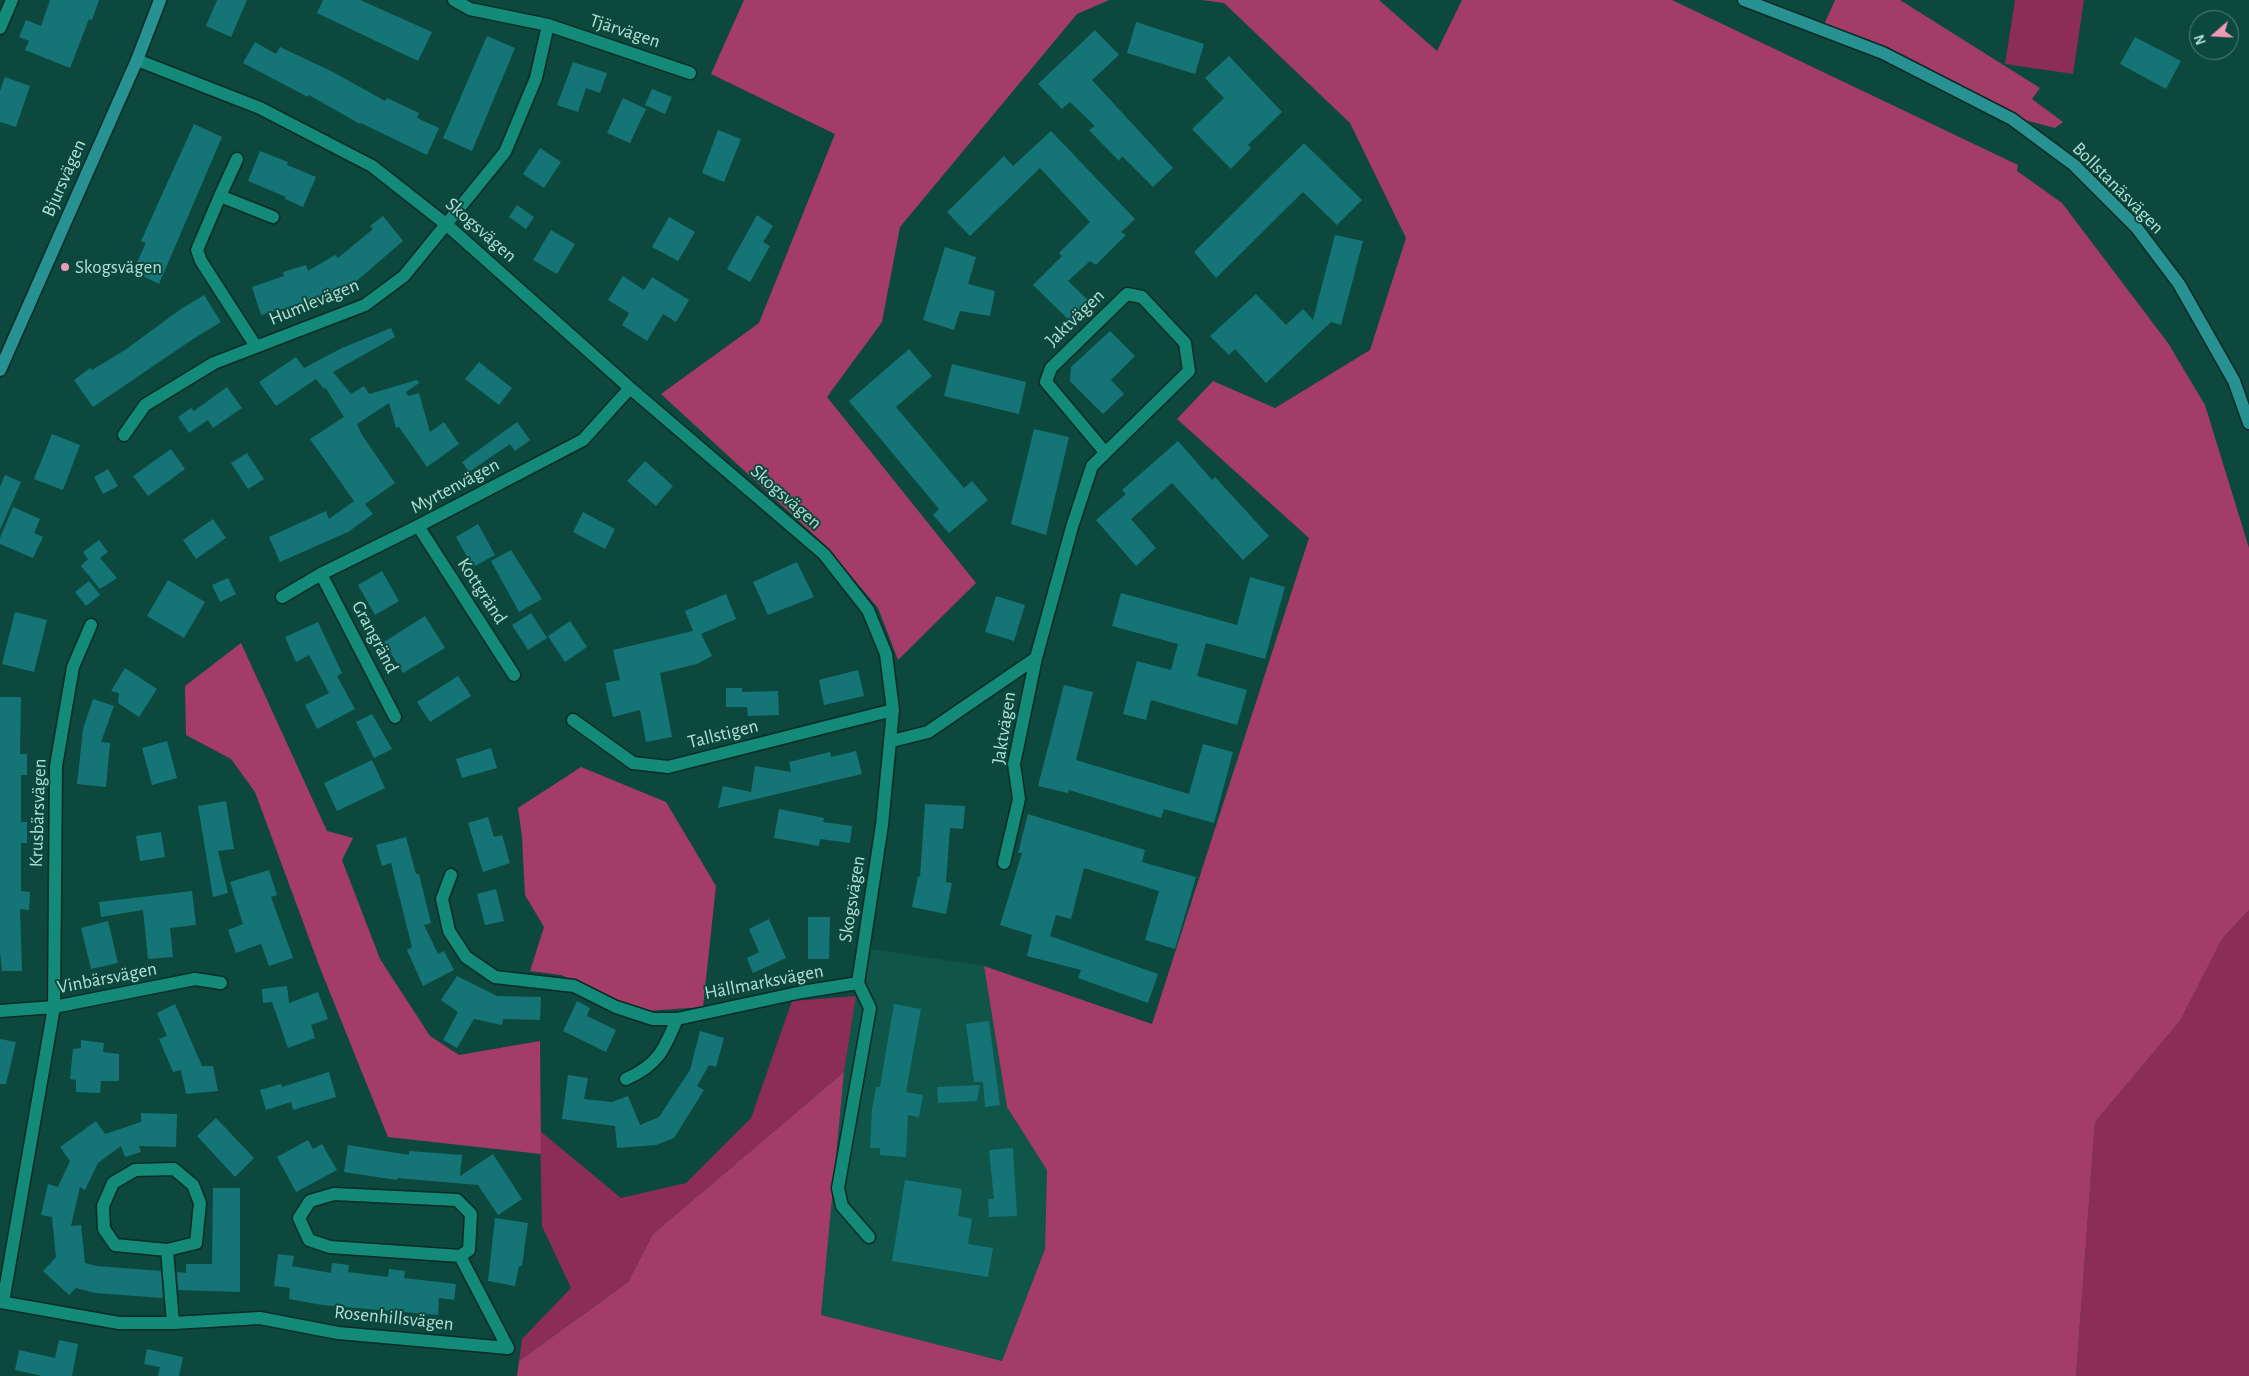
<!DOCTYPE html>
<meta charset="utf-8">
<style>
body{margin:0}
#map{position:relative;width:2249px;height:1376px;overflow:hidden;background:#0d483e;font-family:"Alegreya Sans",sans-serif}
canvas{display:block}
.north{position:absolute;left:2189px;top:10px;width:50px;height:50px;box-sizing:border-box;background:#0d483e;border:1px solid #4f857a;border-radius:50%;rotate:251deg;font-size:14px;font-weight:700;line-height:20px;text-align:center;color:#b2e0d5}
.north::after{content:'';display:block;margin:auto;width:18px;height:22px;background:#f09ab7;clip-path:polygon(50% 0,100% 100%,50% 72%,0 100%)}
</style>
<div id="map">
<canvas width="2249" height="1376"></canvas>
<div class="north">N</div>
</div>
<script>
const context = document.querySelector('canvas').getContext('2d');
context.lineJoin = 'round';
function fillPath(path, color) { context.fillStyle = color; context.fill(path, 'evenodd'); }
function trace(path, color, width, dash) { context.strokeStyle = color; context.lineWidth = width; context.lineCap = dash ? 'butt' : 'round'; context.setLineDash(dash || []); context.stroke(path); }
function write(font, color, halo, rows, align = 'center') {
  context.font = font + ' "Alegreya Sans",sans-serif'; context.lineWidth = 4; context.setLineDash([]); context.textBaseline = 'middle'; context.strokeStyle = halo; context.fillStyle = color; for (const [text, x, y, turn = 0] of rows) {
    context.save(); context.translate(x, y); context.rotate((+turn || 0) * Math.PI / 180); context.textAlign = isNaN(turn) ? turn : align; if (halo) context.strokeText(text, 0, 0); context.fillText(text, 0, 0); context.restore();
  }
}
fillPath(new Path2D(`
 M871,949L984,966L1007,1107L1047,1170L1045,1249L1002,1361L821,1315L844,1072L856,996Z`), '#105549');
fillPath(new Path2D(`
 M2015,0H2084L2073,74L2005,64Z
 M2249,910V1376H2076L2095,1122L2180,1021L2222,939Z
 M856,996L844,1072L653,1234L628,1282L519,1361L522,1339L571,1288L542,1226L540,1131L621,1198L686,1183L751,1118L792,1001Z`), '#8b2d54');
fillPath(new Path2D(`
 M744,0H1109L1077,14L900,227L882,322L827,397L976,583L898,660L878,608L825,545L661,394L759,323L835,134L711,74Z
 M1202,0H1379L1437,51L1462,0H1672L2018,165L2017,171L2062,203L2168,343L2205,405L2249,548V910L2222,939L2180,1021L2095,1122L2076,1376H517L519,1361L628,1282L653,1234L844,1072L821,1315L1002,1361L1045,1249L1047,1170L1007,1107L984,966L1152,1024L1309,538L1177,419L1213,381L1275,408L1370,350L1406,238L1350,123L1224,3Z
 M1835,0H1900L2040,88L2032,99L2063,122L2055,128L2017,118L1823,27Z
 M241,643L327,831L353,838L342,860L380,959L430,1036L459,1055L540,1041L541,1154L388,1137L320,968L255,792L231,759L186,735L185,686Z
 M581,767L666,802L716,886L703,1007L647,1011L602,994L561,975L530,971L544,927L525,895L522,837L518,808Z`), '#a33c66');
fillPath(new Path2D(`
 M50,0H99L92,20L89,19L70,68L25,50L29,41L19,37L26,20L41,26Z
 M217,0H247L231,37L206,26Z
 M323,0H360L432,32L418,61L317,13Z
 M1136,22L1204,44L1195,74L1127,53Z
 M1095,30L1119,55L1092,80L1173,168L1153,187L1122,156L1119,161L1089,130L1095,126L1070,102L1062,109L1038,84Z
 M487,36L515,48L472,151L443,138Z
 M2135,37L2181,61L2166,89L2120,64Z
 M255,42L276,54L280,47L333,72L385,101L387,98L419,113L417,118L439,128L427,155L361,123L360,124L309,95L308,97L243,63Z
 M1229,56L1282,112L1248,145L1251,148L1231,169L1192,129L1224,98L1205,78Z
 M573,62L607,73L600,93L586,88L578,112L557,105Z
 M5,77L30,86L16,127L0,122V91Z
 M652,89L672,97L665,114L645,105Z
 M623,98L646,109L630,143L607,133Z
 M194,124L222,137L159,284L133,271L146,243L141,241Z
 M718,130L741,139L724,182L702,173Z
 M1051,131L1135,219L1121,232L1126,235L1096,265L1090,261L1068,281L1091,303L1072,323L1033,285L1062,256L1059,253L1090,222L1040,168L970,236L947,212L1004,156L1013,166Z
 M1304,143L1362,200L1337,225L1303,192L1216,278L1194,252Z
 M540,148L561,162L544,188L523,174Z
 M260,151L288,162L287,165L316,177L303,207L285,199L286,197L248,181Z
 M517,205L534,217L526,229L509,217Z
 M757,215L773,226L763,242L770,246L750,282L727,269Z
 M383,216L403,241L353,284L339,293L261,315L252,287L284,276L283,272L306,265L308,271L335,255L338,258L373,229L370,226Z
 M669,217L695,232L678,261L652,247Z
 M551,230L575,244L557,274L533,260Z
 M1335,235L1363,241L1341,325L1331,322L1266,383L1235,349L1229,355L1210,336L1256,294L1286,325L1303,309L1313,320Z
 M945,247L976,257L968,284L995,291L990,316L960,311L954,330L923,320Z
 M623,276L644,290L652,277L689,300L676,322L663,314L647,341L622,325L629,313L608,300Z
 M204,295L221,322L193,339L93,407L74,380L90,368L92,370L125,350L181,309Z
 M391,328L395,337L333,372L351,394L364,386L369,394L417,380L419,383L406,392L408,396L419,393L430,432L444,422L459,444L427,467L399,427L396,428L389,403L357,424L362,435L395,483L365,504L373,514L348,532L280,562L269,537L326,511L329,519L354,501L310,439L344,417L325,387L324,389L316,379L276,406L259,382L296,357L304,368L342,348Z
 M1110,331L1135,356L1111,380L1124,394L1103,414L1070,381L1071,367Z
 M909,349L932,376L896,407L964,488L972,481L988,500L949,533L933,515L939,509L849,401Z
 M479,362L512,388L499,405L465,379Z
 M952,364L1026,382L1019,414L944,396Z
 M227,387L242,408L213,428L208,420L189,433L178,417L191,408L194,411Z
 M517,422L530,440L515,451L510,444L469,472L462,462Z
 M1034,429L1069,437L1046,535L1011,524Z
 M52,434L80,445L63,490L34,479Z
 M1178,441L1212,480L1215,477L1269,536L1243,560L1172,483L1131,519L1156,548L1136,566L1096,520L1126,494L1122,490Z
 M171,449L185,469L148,496L133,476Z
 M247,453L264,479L248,489L231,463Z
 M645,461L673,486L656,506L627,481Z
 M108,469L118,486L103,494L94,477Z
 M5,475L21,482L0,530V487Z
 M13,507L40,519L34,533L43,537L33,558L0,544V538Z
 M583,512L615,529L605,549L573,532Z
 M213,519L226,538L196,559L183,540Z
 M478,524L495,555L473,567L456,537Z
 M99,540L108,552L100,558L117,578L100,589L81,566L88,559L83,552Z
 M511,550L542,599L519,612L491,561Z
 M797,562L814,597L768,615L753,582Z
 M382,571L399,601L375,615L358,585Z
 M1250,577L1285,587L1265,659L1206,643L1197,676L1247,690L1237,725L1151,700L1146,720L1123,714L1137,661L1171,670L1178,644L1112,626L1121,593L1237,625Z
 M228,578L236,594L220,602L212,585Z
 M168,580L205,602L184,638L147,616Z
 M89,581L100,595L86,606L75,592Z
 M726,594L736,619L701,634L712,656L697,664L660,673L672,737L646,742L640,710L613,717L605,683L620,680L613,650L693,631L685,611Z
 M996,596L1025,605L1014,641L985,632Z
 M15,612L47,620L34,672L2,664Z
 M531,613L547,638L528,650L512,625Z
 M425,616L445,648L403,673L384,642Z
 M570,621L587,647L565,662L548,636Z
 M318,622L342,673L337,676L355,709L317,729L305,705L329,693L309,655L296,662L285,637Z
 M125,668L157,689L139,717L118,703L119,693L111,691Z
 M858,670L864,696L824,705L819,680Z
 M458,676L471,696L430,722L417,702Z
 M1064,685L1093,692L1076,760L1189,794L1203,744L1233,752L1214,823L1164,809L1161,818L1069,790L1068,793L1038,786Z
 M726,688H742V692L778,691L779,715L748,716L747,707H726Z
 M0,697H21L20,754H27V775H21V822H27V843H21V891L30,892L29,910L20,909L22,971H2L0,952Z
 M93,699L114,706L101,742L110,743L106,787L77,784L83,729Z
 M372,714L392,749L374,758L356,722Z
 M167,741L177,778L152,785L142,748Z
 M491,748L497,768L462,778L456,759Z
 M856,751L862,774L718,808L723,786L751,792L755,766L791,772L789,762L830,752L831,757Z
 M372,760L385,788L337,811L324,783Z
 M226,801L234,849L218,851L228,893L213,897L198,806Z
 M925,804L965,806L963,829L950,828L946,882L952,883L946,914L912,907L918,876L920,877Z
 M779,809L824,818L823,822L852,826L850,843L820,839L819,846L774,838Z
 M1028,814L1145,850L1142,862L1196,877L1175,949L1145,940L1159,891L1084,868L1071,919L1056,915L1050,936L1158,974L1148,1003L1078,978L1081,970L1027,956L1032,935L1000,925L1022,853H1018Z
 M488,817L494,837L502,835L510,863L483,872L468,823Z
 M161,832L165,857L140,861L136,836Z
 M406,837L416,874H419L431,923L424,925L438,954L444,951L454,970L423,986L407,950L412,947L391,863L382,866L376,845Z
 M269,870L277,895L271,897L293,958L269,966L261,944L236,953L228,930L243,924L230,882Z
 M496,889L504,921L485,925L477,894Z
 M192,891L196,925L170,928L173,957L148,959L143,910L101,917L99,902Z
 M808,917H830L829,959H808Z
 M769,919L786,958L753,973L747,958L759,952L749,929Z
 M108,921L118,963L91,969L81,928Z
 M457,976L497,996L541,997L540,1020L503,1019L502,1025L474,1019L457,1048L443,1040L458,1012L441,1000Z
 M287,986L289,1003L318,992L328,1019L311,1025L315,1038L288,1048L272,1002L263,1003L262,989Z
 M577,1001L590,1008L587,1016L616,1030L606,1052L563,1031Z
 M175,1004L202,1066H213L218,1091L186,1094L181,1070L173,1072L159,1039L167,1036L157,1013Z
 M894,1004L921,1009L906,1092L923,1095L919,1117L908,1115L906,1157L880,1155V1148H870L872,1109L876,1087H880Z
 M989,1021L1000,1105L985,1107L983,1082H974L966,1024Z
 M700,1031L724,1038L716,1067L709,1065L697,1086L704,1090L674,1138L656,1145L617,1148L615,1126L562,1119L568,1075L588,1078L584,1099L612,1102L628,1096L640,1125L659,1117L690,1070Z
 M0,1039L16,1042L6,1084H0Z
 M81,1040L104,1043L103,1052L119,1054V1081H101L100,1093L76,1092V1080L70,1079L73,1049L81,1048Z
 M329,1072L336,1097L293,1110L291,1102L266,1110L260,1090L281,1084L282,1087Z
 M980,1085L977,1101L938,1103L937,1087Z
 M141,1113L177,1114L176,1147L139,1146L141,1152L125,1157L121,1146L98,1163L85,1190L80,1187L71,1226L81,1225L85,1263L97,1266L161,1271L163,1298L95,1293L76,1288L69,1295L43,1271L56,1257L52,1217L41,1215L48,1184L58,1187L70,1161L60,1147L96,1121L105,1134L141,1122Z
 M216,1118L254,1158L235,1177L197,1136Z
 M308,1140L313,1149L322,1144L337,1170L296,1192L277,1157Z
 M348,1145L409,1155V1151L462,1155L460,1176L493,1154L522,1199L498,1215L478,1185L397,1178V1180L344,1172Z
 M1013,1148L1017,1216L989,1217L988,1199H994L989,1150Z
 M905,1180L962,1189L958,1216L972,1219L968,1244L993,1248L988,1277L892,1261Z
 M213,1188H240V1292L178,1290L177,1272L186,1273V1264H212Z
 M495,1218L528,1223L522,1266H519L515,1286L488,1281Z
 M278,1254L294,1256L292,1266L331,1273L332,1263L349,1265L348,1272L388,1277L389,1269L405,1271L404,1278L456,1284L454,1300L439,1298L438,1315L322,1305L289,1299L290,1288L274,1286Z
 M59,1340L78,1344L72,1376H42L15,1370L19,1350L55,1358Z
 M147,1349L183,1357L179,1376H158L160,1367L144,1364Z`), '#157476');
const street = new Path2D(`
 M548,25L690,73
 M0,28L12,0
 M137,60L260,108L372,166L447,225L630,388L824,554L868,610L886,654L893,710L882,825L858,983L870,1008L838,1188L842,1206L869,1237
 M220,196L237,159
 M255,345L201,261L197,250L220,196L273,217
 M124,435L145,405L214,363L365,305L404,276L505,152L536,78L548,25L470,9L454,0
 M418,526L514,675
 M321,574L395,717
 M282,597L321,574L418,526L583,440L630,388
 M573,720L633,763L668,767L893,710
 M892,741L928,732L1036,658L1072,527L1092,466L1189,371L1185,343L1142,297L1127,294L1051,368L1046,382L1104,451
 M1004,863L1019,799L1014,764L1036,658
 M451,875L442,899L449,931L466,957L495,977L574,986L616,1007L653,1019H677L802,992L858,983
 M0,1011L54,1007L195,979L221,983
 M626,1079C658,1065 664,1050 677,1019
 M174,1169L193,1185L200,1203L196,1243L167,1250L115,1245L104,1229L103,1206L113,1183L135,1170Z
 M334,1194L457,1200L471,1214L469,1250L460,1256L330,1247L309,1240L299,1218L310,1201Z
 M167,1250L173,1323
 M460,1256L508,1348
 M0,1302L119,1323H173L260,1318L338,1333L508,1348
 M3,1302L54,1007L56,766L73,667L91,625`);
const secondary = new Path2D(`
 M1744,0L1883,53L2012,119L2074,165L2136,227L2179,284L2234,381L2249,423
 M0,370L137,60L160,0`);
trace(street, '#092b25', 15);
trace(secondary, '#092b25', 15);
trace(street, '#138b78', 12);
trace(secondary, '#289292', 12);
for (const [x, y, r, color] of [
 [65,267,5,"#f09ab7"]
]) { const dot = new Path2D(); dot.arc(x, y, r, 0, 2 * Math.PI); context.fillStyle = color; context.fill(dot); trace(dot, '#0d483e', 2); }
write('19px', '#b2e0d5', '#0d483e', [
 ["Tjärvägen",625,31,18],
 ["Bjursvägen",64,178,-66],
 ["Bollstanäsvägen",2118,188,45],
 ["Skogsvägen",481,230,41],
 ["Humlevägen",314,302,-22],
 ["Jaktvägen",1075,318,-44],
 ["Myrtenvägen",455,486,-28],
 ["Skogsvägen",786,497,41],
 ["Kottgränd",482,591,57],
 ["Grangränd",375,637,62],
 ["Jaktvägen",1004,728,-81],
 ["Tallstigen",723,734,-14],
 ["Krusbärsvägen",38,813,-88],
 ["Skogsvägen",852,899,-81],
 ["Vinbärsvägen",107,978,-11],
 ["Hällmarksvägen",764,982,-11],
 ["Rosenhillsvägen",394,1318,6]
]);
write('19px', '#b2e0d5', '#0d483e', [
 ["Skogsvägen",75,267]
], 'left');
</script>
